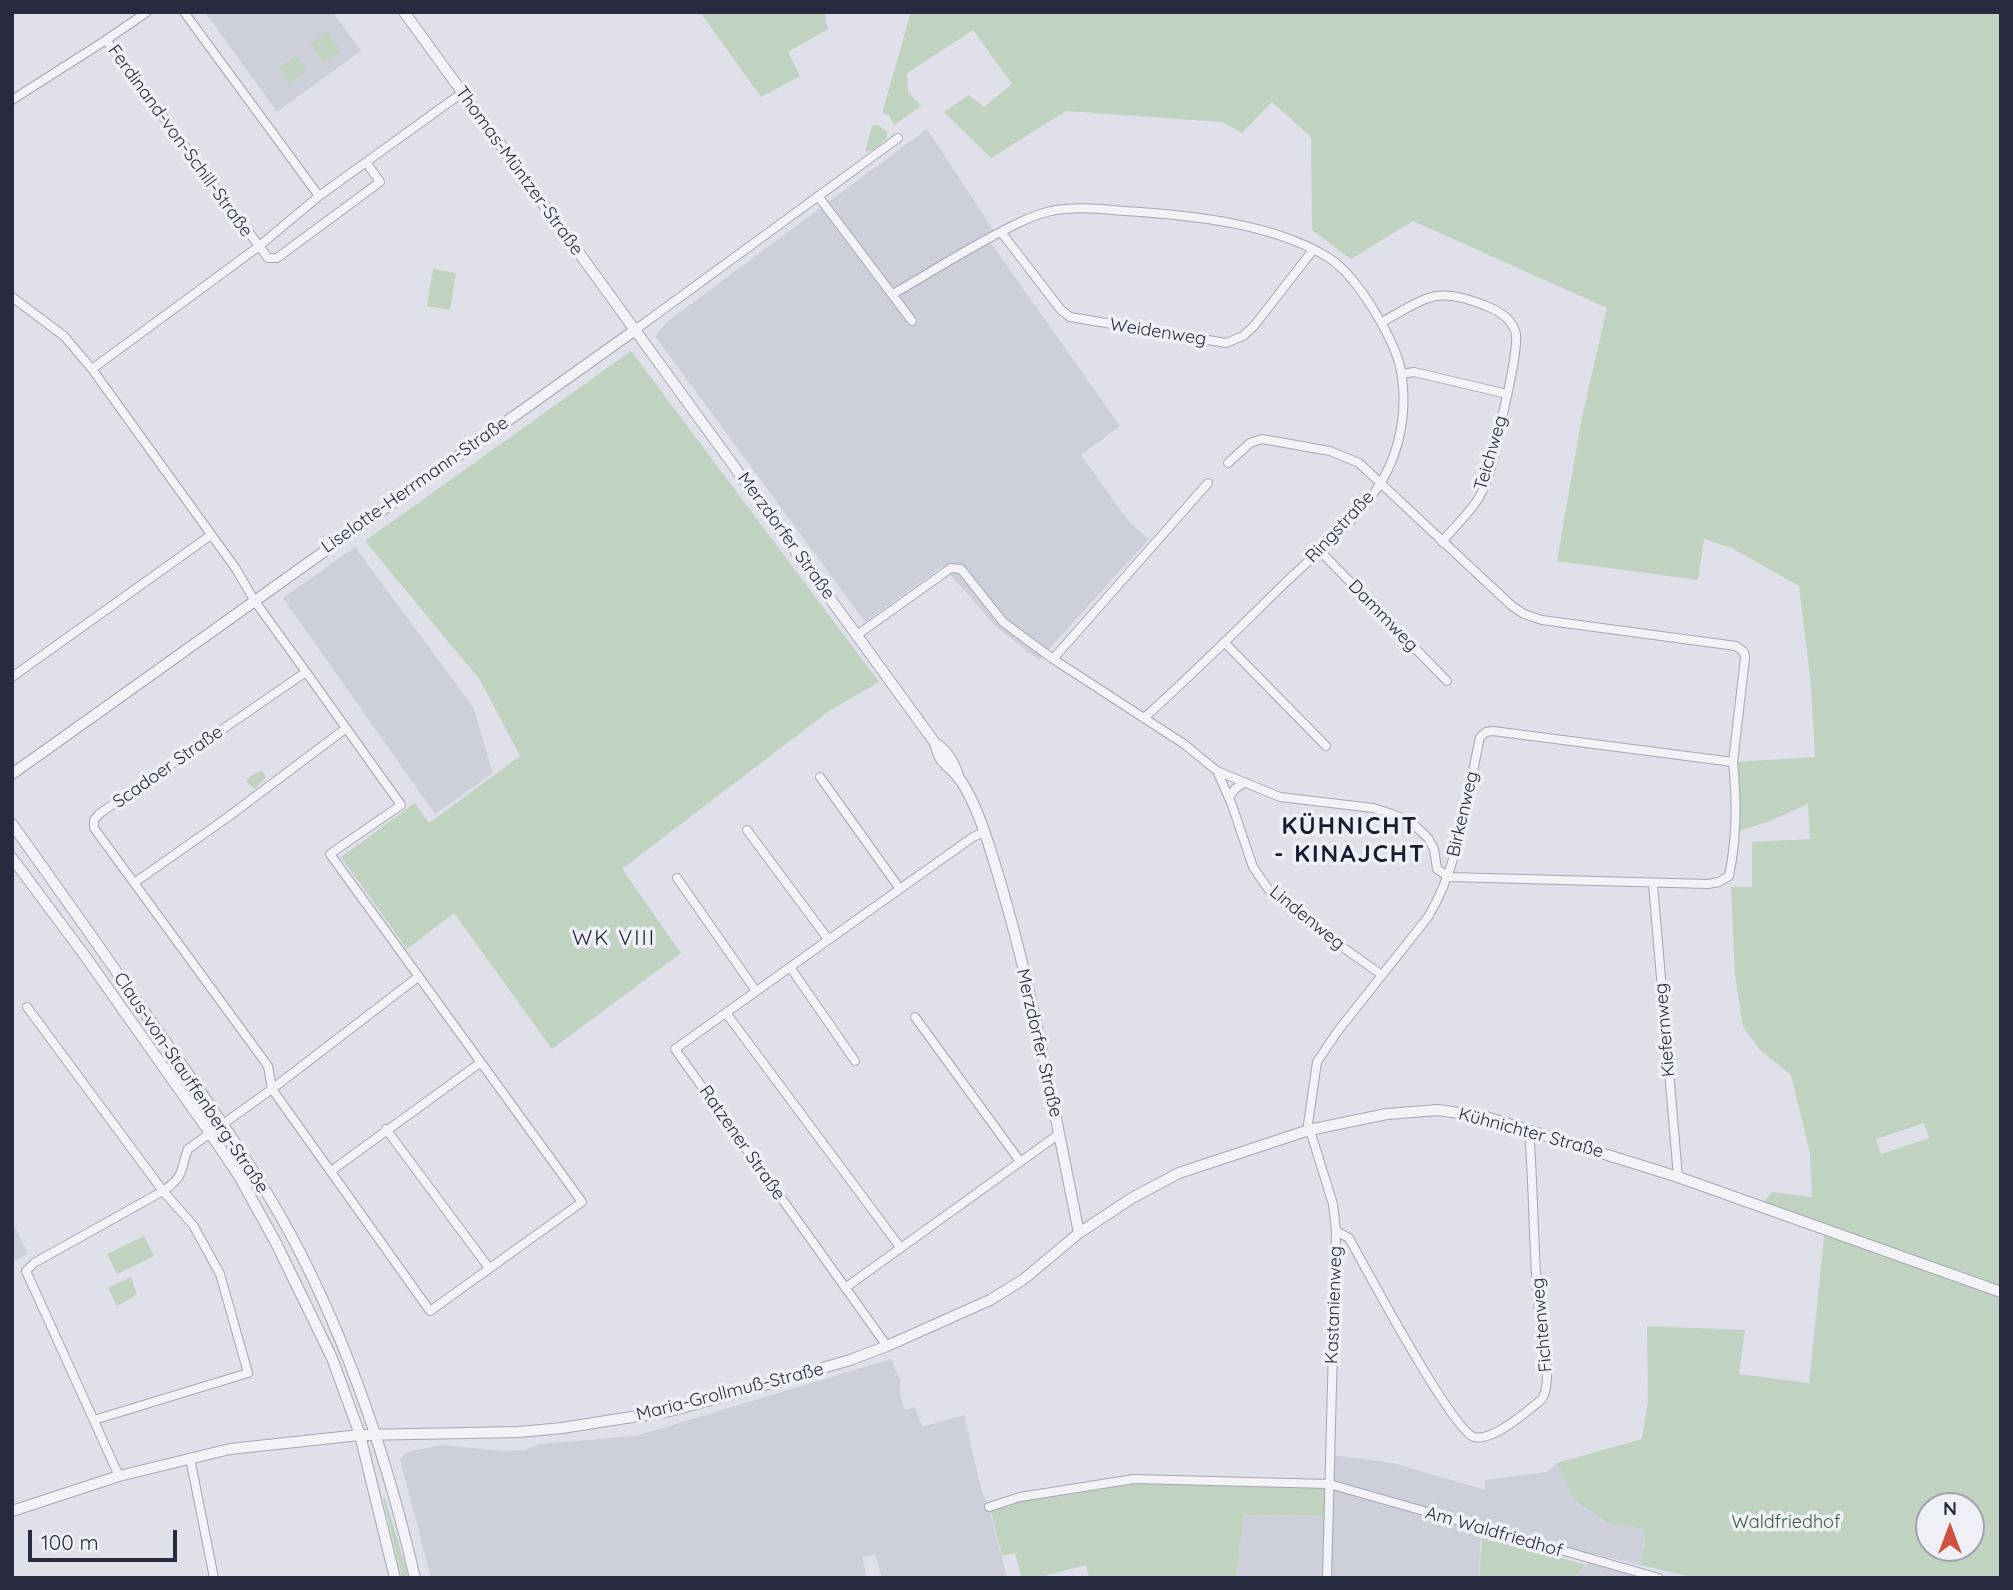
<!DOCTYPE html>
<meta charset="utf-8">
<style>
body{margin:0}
#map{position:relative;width:2013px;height:1590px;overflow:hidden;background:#dfe0e9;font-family:Quicksand,sans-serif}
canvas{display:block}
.frame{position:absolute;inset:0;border:14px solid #282a40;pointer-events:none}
.north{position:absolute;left:1915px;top:1492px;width:70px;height:70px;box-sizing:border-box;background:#eff0f6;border:2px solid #9fa1ad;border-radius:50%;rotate:0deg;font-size:19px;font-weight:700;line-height:28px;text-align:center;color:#282a40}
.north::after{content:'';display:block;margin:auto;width:24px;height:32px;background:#d14f41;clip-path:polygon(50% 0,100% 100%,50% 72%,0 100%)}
.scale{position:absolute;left:28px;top:1530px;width:149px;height:32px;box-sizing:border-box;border:4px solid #282a40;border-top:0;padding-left:9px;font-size:21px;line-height:24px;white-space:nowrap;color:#282a40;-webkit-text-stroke:5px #eff0f6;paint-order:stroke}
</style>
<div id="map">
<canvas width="2013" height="1590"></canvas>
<div class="frame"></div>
<div class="north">N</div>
<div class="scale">100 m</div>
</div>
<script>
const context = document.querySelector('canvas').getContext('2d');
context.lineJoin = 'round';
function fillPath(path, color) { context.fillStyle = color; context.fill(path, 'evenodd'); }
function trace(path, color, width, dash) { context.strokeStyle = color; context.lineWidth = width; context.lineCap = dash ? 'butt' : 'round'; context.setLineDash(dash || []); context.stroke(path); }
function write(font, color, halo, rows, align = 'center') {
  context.font = font + ' Quicksand,sans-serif'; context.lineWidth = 7; context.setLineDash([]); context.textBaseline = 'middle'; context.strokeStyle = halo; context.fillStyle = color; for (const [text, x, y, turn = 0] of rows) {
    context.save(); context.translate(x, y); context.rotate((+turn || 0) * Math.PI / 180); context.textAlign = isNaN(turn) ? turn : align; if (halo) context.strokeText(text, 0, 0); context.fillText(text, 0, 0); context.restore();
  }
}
fillPath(new Path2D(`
 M205,12H333L361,51L277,112Z
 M927,129L994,231L986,236L1120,426L1081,455L1129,522L1149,539L1039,660L996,627L943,566L865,622L655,336L668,321Z
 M355,547L473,707L493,773L435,814L283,598Z
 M12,1221L28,1254L12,1262Z
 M891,1359L900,1380V1394L905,1410L915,1407L922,1427L964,1415L982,1492L989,1507L1007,1578H882L875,1554L862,1557L867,1578H431L400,1459L407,1452L442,1445L504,1451L525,1450L540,1444L636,1436Z
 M1331,1455L1393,1463L1485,1490V1480L1547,1472L1557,1463L1574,1500L1607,1523L1644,1529L1645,1544L1640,1565L1595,1554L1591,1559L1483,1531L1480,1545L1479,1578H1328Z
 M1244,1515L1328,1516L1327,1578H1236Z
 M1591,1561L1655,1578H1574Z`), '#cdcfdb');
fillPath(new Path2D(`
 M700,12H824L828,29L788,52L800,76L761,97Z
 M911,12H2001V1578H1695L1640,1565L1645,1544L1644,1529L1607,1523L1574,1500L1557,1463L1642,1439L1648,1401L1647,1326L1745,1330L1739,1374L1809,1383L1825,1229L1760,1206L1772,1192L1812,1197L1810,1153L1791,1075L1760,1050L1743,1027L1735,975L1731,887H1752V842L1810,839L1808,804L1770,821L1736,832L1733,762L1815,757L1811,686L1799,586L1732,548L1704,539L1698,580L1557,561L1581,422L1607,308L1413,221L1351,259L1312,230L1311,137L1272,102L1242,133L1222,122L1066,111L991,158L944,112L969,95L984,107L1012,84L973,30L907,73L908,92L921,106L894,125L889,115L882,113ZM1924,1123L1929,1138L1881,1154L1876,1139ZM1929,1506H1971V1548H1929Z
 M328,31L340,52L323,63L310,43Z
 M296,56L307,71L290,84L279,68Z
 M878,125L887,132V138L873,150L865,152L872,126Z
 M433,269L456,273L450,310L427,306Z
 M631,351L879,682L829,711L622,869L681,953L552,1049L454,913L407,949L341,857L415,803L429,823L520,756L480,680L365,541Z
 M262,771L266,777L255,789L246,782L250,776Z
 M144,1236L154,1256L117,1274L107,1254Z
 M131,1277L137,1295L117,1306L108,1288Z
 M1134,1479L1329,1485L1328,1516L1244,1515L1236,1578H1089L1086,1565L1036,1578H1022L1015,1553L1002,1556L990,1507L1020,1498Z
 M385,1498L409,1578H402L383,1499Z
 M1482,1536L1586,1565L1574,1578H1479Z`), '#c0d3c0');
const minor = new Path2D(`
 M147,12L106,40L268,258H277L380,182L366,162
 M184,12L319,196
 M12,100L106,40
 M818,196L912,321
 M1001,232L1061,310L1070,317L1226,343L1243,336L1254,326L1313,250
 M893,294C926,275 959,254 993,236C1012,226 1030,216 1051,211C1075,206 1101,209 1125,211C1190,215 1273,223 1329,258C1358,277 1398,343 1402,377C1406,406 1402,438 1390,465C1371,510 1320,549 1285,583C1239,628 1193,674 1144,718
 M12,297L64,336L92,369L236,569L254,600L306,672L99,814L94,820V828L268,1066L272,1089L188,1149C179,1172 186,1175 163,1191L193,1225L220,1274L248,1373L94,1420
 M1382,322C1429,296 1437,285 1491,308C1502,313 1513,321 1516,334C1518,352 1507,395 1503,414C1497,441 1493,471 1480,496C1470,513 1454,527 1442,542
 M635,330L898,138
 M92,369L258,247L319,196L462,93
 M1402,374L1414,372L1507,394
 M1228,463L1250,443L1262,439L1330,451L1359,463L1512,606L1524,614L1542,620L1736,646L1744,652L1745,658L1733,762L1493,731L1486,732L1480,737C1467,797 1460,864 1428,917L1337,1032L1317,1062L1308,1124L1333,1204L1336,1231L1327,1578
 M1319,550L1447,681
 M857,635L951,568L961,569L1003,622L1053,659L1184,744L1217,771L1280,797L1373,808L1392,814L1411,822L1428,838L1434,849L1437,869L1449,877
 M1224,642L1326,746
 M1053,659L1208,483
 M306,672L401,805L330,854L582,1202L430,1311L272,1089L418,977
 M12,677L211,535
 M1217,771L1232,805L1253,867L1271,893L1304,920L1382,975
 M820,777L900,889
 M1229,798L1235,789L1244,783
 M747,830L828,939
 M1449,877L1708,884L1719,882L1729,876C1737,838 1737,800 1733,762
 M677,878L756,991
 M134,883L228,817L345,729
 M1653,884L1678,1177
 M790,967L855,1061
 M27,1007L163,1191L34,1263L26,1271L119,1476
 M726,1013L900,1247
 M915,1017L1019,1160
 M386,1129L489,1268
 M331,1171L480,1063
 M1336,1231L1349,1238C1365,1267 1452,1430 1474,1437C1492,1442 1528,1411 1542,1399C1554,1379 1541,1338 1539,1314C1533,1253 1534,1191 1529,1130
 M845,1288L1059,1134
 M887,1346L675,1049L973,837L984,832
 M190,1458L214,1578
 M989,1507L1020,1497L1134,1479L1329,1484L1659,1578`);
const tertiary = new Path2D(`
 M404,12L935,743C940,764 946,763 958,777C973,796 985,832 992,855C1031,978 1053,1107 1079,1233
 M935,743C948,751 954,762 958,776
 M12,774L635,330
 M12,824C60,891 108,959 155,1027C199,1089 243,1151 281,1217C344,1329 386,1453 415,1578
 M12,858L85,956L210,1133L239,1176L276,1243L332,1358L360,1435L395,1578
 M12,1511L119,1476L230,1449L360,1435L519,1432L562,1428L670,1411L737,1393L850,1360L887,1346L990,1300L1024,1279L1079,1233L1132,1198L1179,1173L1309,1130L1387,1114L1438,1110L1486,1117L1678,1177L2001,1292`);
trace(minor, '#a4a6b3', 10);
trace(tertiary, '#a4a6b3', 12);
trace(minor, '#f2f2f7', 8);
trace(tertiary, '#f2f2f7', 10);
write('18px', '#282a40', '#eff0f6', [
 ["Ferdinand-von-Schill-Straße",180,141,54],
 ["Thomas-Müntzer-Straße",519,171,54],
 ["Weidenweg",1158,332,9],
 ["Teichweg",1491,453,-74],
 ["Liselotte-Herrmann-Straße",415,485,-35],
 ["Ringstraße",1340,527,-47],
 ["Merzdorfer Straße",786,536,54],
 ["Dammweg",1383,616,46],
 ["Scadoer Straße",168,767,-35],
 ["Birkenweg",1463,814,-77],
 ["Lindenweg",1307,918,39],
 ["Kiefernweg",1665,1030,-95],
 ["Merzdorfer Straße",1039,1043,77],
 ["Claus-von-Stauffenberg-Straße",191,1083,56],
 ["Kühnichter Straße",1531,1133,15],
 ["Ratzener Straße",742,1143,55],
 ["Kastanienweg",1334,1305,-88],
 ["Fichtenweg",1542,1325,-95],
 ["Maria-Grollmuß-Straße",730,1392,-14],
 ["Am Waldfriedhof",1494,1532,16]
]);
write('18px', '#355c37', '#eff0f6', [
 ["Waldfriedhof",1786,1523]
]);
context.letterSpacing = '2px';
write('21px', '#1a1c31', '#eff0f6', [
 ["WK VIII",614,939]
]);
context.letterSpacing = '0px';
context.letterSpacing = '2px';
write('bold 24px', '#1a1c31', '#eff0f6', [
 ["KÜHNICHT",1350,827],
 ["- KINAJCHT",1350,855]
]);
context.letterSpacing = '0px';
</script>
